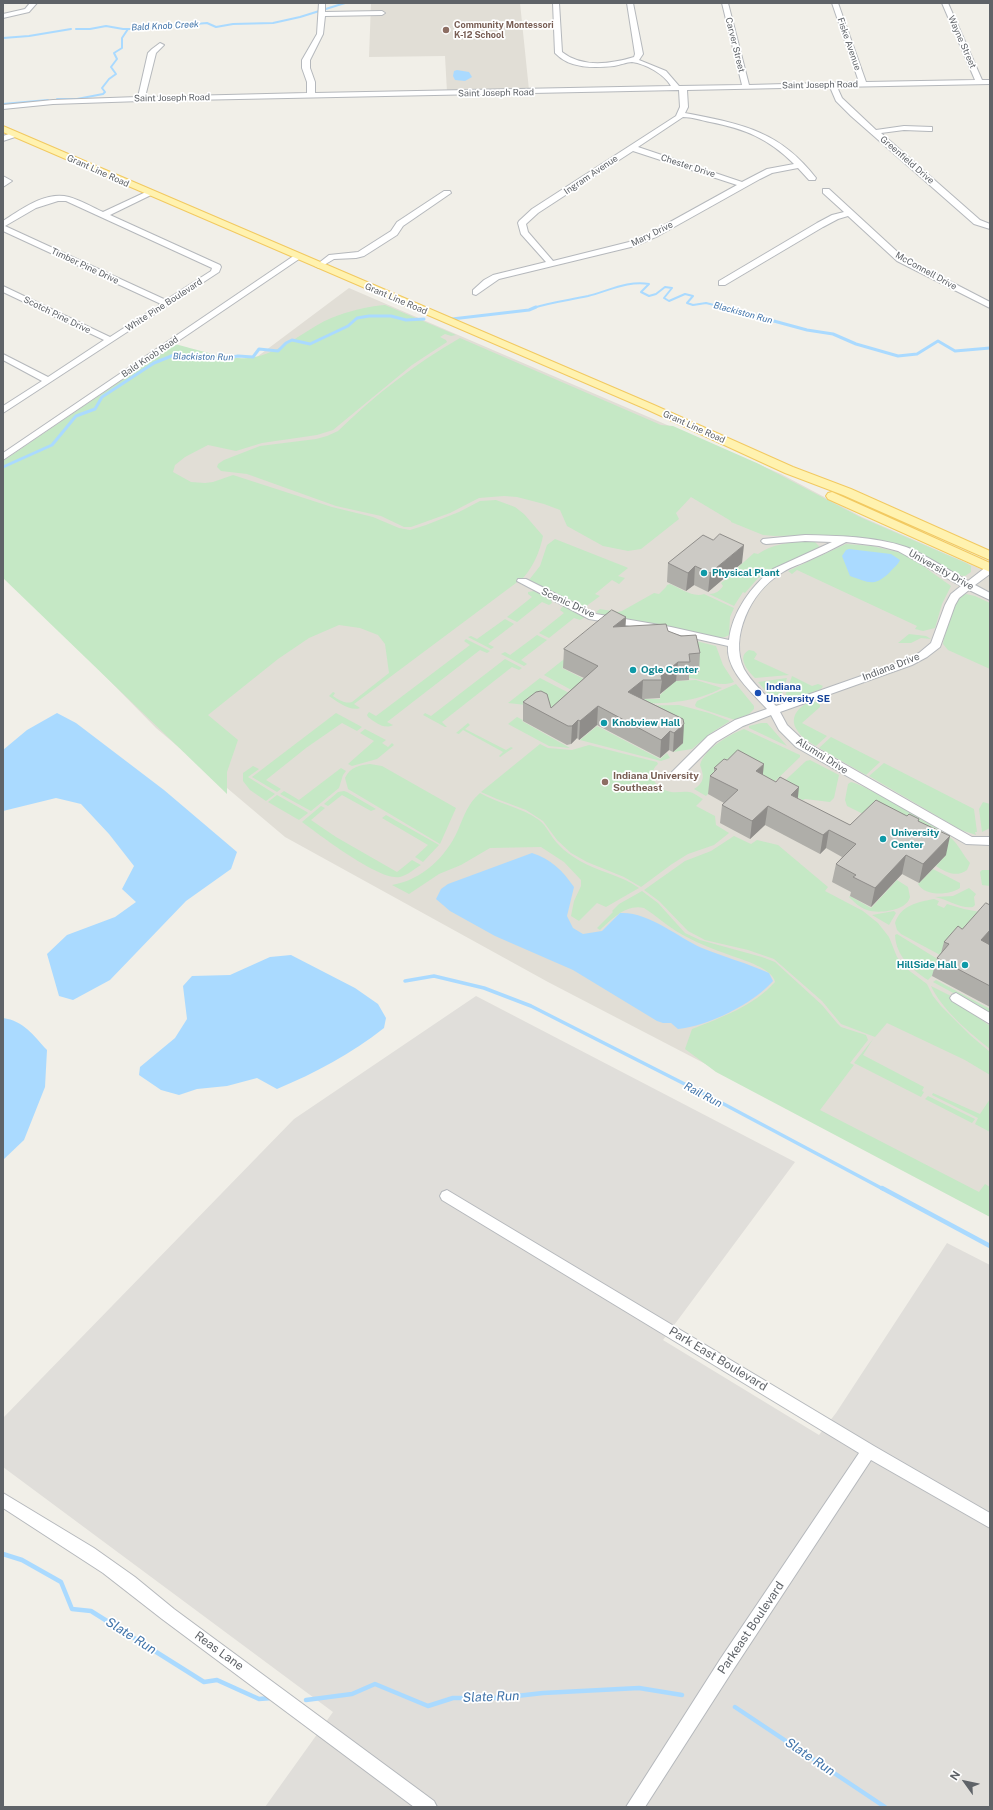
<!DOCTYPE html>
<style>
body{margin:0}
#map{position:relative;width:993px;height:1810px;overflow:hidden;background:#f1efe8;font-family:"Public Sans",sans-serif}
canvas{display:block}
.frame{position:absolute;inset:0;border:4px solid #5f6368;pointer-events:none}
.north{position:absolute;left:945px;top:1762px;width:40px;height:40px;-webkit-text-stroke:3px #fff;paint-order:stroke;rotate:303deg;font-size:11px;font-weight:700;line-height:16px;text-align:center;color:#5f6368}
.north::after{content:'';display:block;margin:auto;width:14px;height:18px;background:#5f6368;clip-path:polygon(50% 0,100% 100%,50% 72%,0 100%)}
</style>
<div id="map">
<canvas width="993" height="1810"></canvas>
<div class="frame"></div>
<div class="north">N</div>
</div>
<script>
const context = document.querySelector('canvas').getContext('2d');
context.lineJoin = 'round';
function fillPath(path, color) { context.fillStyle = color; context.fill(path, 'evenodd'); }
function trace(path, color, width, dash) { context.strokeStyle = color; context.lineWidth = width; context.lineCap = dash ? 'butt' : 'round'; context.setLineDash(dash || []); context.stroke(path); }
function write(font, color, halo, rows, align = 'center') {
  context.font = font + ' "Public Sans",sans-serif'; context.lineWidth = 3.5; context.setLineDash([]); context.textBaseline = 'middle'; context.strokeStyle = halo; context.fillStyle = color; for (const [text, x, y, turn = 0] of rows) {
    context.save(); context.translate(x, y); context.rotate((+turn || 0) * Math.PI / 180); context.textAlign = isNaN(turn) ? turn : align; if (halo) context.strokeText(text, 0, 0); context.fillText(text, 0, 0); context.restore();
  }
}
fillPath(new Path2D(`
 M476,996L795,1162L663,1340L819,1435L836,1413L947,1243L990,1265V1807H265L333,1712L3,1467V1418L294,1119Z`), '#e0deda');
fillPath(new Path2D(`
 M371,3H520L529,90L447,92L445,56L369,57Z
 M349,288L781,474L862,517L990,573V1212L548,982L285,837L156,728L3,572V547Z`), '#e1ded6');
fillPath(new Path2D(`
 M385,305L456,335L451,336L445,334L440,337L446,340L447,342L412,365L333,430L317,435L262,443L236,451L208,445L185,457L175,465L173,472L191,482L205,483L213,482L233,475L332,507L373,517L399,528L410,530L426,525L459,512L480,501L496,500L515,507L524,514L543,536C540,551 534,565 524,577L354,704L360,708C351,712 336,701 329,696L333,692L335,693L333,696C339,700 345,704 352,702L389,673L385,644L378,635L360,628L339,625L309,638L278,659L208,715L238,740L227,772V794L3,578V461L175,344C196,349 226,360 247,358C275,356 297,336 321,323C337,314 367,306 385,305Z
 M460,338L661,425L673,426L759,464L862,518L966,563L971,566V572L965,576L955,575L911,548L886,542L834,535L774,536L763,535L731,522V521L691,497L676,513L679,519L641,549L628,551L603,546L567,526L560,510L544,504L517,497L504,496L479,498L450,513L411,527H404L381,516L336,506L247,474L221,471L217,467L218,464L224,460L260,446L316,439L327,436L338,431C375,395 416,363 460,338Z
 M555,539L626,567L628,568L618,576L625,578L619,584L612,580L595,594L600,596L585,607L529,580L540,566L547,545Z
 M805,541L815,542L820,547L765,573L758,578L745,593L743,592L734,606L709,594C715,594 720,591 723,586L721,583L728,578L727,577L754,553L758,554C772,544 788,543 805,541Z
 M846,544L872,546L906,554L951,586L942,604L935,628L923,631L915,629L917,626L797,570L792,574L788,571Z
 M670,584C680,588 693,598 704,594L734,608L730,617L729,635L725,637L715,638L603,615L596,612L600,609L618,612L622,611L654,593L659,594L666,587L667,585Z
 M534,591L551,600L552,603L549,605L542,602L517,622L507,617L532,597L528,594V592Z
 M966,594L975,596L990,603V669L948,650L943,644C946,630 951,598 966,594Z
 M562,607H566L584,616V618L580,620L574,618L549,638L539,633L564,613L560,610Z
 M505,619L514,624L488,644L494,647L491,649L468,637L471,636L477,639Z
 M909,634L926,636L931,639L921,638L911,643H898Z
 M537,635L547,640L521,660L527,664L524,666L501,654L505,652L510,655Z
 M672,635L716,646L723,665L734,682C719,688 705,679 689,678L688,673L700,672L696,653Z
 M466,639L490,651L487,653L480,650L387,722L393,725C384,730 375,722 368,717L367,715L369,712L376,716L470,645L464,641Z
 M582,645L587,647L562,668L598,686L575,692L544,675Z
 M749,650L754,651L757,654L754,659L789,675L755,678C748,671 736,657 749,650Z
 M505,659L522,668L519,670L512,667L442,722L447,727H445L423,715L425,713L431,716Z
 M792,676L812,686L818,684L823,686L821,689L794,700L786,701L784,699Z
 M540,678L573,695L552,725L526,705L508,703Z
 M787,678L780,699L769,695L758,682Z
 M696,680L722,688C696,702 670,703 641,704L642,699H660V695L675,681Z
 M736,684L754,706V709L749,714L735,720L696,707L695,705L697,701Z
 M812,701L817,702L820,705V707L802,723L827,736L816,746C809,742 801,737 797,730C788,717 800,705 812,701Z
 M679,705L709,713L730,721L711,733L692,749L673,752L683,743L678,735L632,706Z
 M336,713L362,727L357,731L342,723L306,748L266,780L281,789L277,792L252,777Z
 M517,717L523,720L522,721L570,748L549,746L508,724Z
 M468,723L470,725L465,729L506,750L511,747L513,748L500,757L499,756L503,752L463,730L459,734L456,733Z
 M761,723H767L787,746L749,728V726Z
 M597,726L660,759L667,753L670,758L661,761L580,740Z
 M365,729L386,740L382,743L388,747L392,743L394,745L377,759L352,766L348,764L374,741L360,733Z
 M744,729L800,755V757L772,784L714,788L706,796L694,789C705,782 704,776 700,765C705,748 729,735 744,729Z
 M831,737L880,762L866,775L819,748Z
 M540,744L548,748L572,750L589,745L657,762L658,764C645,775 657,789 671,792C677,793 683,791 689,792C693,792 699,797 703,799L696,806L715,816L716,825L729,833L714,845L688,854L672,864L641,887L624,877L587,862L571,853L557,840L543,821L526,810L497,799L481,792Z
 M810,760L839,775L834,798L830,802L805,799L803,800L777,788L806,761Z
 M884,763L974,809L977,832H975L976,835L961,830L869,776Z
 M370,764L382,766L456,808L440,844L348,789L345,778C350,767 360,765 370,764Z
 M253,766L259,769L248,777L275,794L266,801L250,790L243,781V773Z
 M341,768L346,771L343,775L339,788L311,811L280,794L284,791L299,800Z
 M851,782C861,783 942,830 951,838C959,845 963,855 970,863L967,870C956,878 946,872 936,866L946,855L847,806L845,800L848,784Z
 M344,791L347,792L376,809L371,811L342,795L328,806L324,804L338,792Z
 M480,793C499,804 521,807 539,820C547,826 551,837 558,844C564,851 572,856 580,861C599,872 621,875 639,888L606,907L597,903L579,921L571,916L574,901L581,886V880L564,862L541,847L490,848L461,865L439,874L409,894L392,885C422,880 446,857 458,830C464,816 468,803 480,793Z
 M277,795L307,812L308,813L299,820L268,802Z
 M983,802L990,804V828L982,832L979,809Z
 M321,806L325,808L311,820L336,837L397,872L412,860L421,865C414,869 408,875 400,877C379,881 320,835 302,822Z
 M386,815L439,845L423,862L415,857L428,845L382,818Z
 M734,836L751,844L757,840L778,845L828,887L825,891L863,911L878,923L889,937L897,957L907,969L927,984L933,996L941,1006L970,1035L990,1052V1075L965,1060L887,1023L875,1037L841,1024L822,1001L774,959L748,950L705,940L688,931L659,901L644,890L685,861L711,851Z
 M933,869L960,883V888C950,895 925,897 918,884Z
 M982,870H990V886L982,885L980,872Z
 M897,880L908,887L910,897C907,911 878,914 867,910C860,908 854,902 849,897L850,896L871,908Z
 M969,888L976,894L974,897L975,905L973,907C961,909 946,899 935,897L953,896Z
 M642,891L658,903L685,933L700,940L762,957L775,962L822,1005L837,1023L841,1027L866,1035L868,1040L850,1063L854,1065L820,1110L979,1192L985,1184L990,1187V1217L716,1072L685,1049L692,1029C720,1018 754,1006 775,982C773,969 744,960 732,956C713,949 694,942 676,931C665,924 655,915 644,908C626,904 612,919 600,930L597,928L613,912L612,911L619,904Z
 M934,899L939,901L937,905L944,908L947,904L964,909L980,912L942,956L901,934L897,930L895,923C901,905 918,902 934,899Z
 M894,911L896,913L889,925L872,915Z
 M897,934L944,963L928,980C911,969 896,956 895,935Z
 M936,980L990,1009V1013L933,982Z
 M931,986L955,998L972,1013L990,1026V1049C969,1032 943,1011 931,986Z
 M873,1039L863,1055L924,1087L922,1091L924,1092L921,1097L854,1063Z
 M933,1093L980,1114L990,1099V1132L975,1124L978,1118L932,1095Z
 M928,1096L975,1119L972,1123L925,1099Z`), '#c5e8c5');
fillPath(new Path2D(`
 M457,70L469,72L472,77L465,81L455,80L453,76L454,71Z
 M849,549L891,554L900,560C898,565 893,568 890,572C874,588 868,582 850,576L842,556L846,550Z
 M57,713L76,723L164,790L237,852L231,869L186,901L110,980L73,1000L59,996L47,954L67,935L115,917L136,902L122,889L134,866L109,834L81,804L56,798L3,811V750L27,730Z
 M532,853C551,859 562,870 574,887L567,916L573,928L583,934L602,931L620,913C647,911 678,937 702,948C724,957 747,963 769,973L773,981C753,1004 708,1026 678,1029L671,1023H663L657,1021L573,970L495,936L450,911L436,899L441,889L448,884Z
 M291,955L355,988L378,1004L386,1018L384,1028C351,1054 315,1073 277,1089L257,1078L227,1086L197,1089L179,1095L161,1090L139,1075L140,1067L175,1038L187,1019L183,986L192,976L230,975L270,957Z
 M3,1018C24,1021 33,1035 47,1050L45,1087L24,1140L3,1160Z`), '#aadaff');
trace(new Path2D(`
 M76,29H90L106,26L123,29H138L207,23L216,27L233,24L273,23L300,17L345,3
 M3,38L29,36L71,29
 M57,99H77L103,94L105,92L102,88L109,79L116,74L111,67L117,59L114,53L122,48V38L128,29
 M3,104L48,100
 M533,308C551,302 570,300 588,296C608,291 629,280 649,284L641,292L649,296L656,294L665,287L672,288L664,298L669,301L685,294L693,296L687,303L693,305L706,303L726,308`), '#aadaff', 2);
trace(new Path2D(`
 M722,307L807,330L833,334L856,344L898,356L917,354L938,341L955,351L990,348
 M452,319L529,310L536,307
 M3,467L52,445L76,416L95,409L102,397L154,363L174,355L220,359L238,356L253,357L259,349L278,351L286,343L292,340L310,344L348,326L357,318L369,316H391L406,320L424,319`), '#aadaff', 3);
trace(new Path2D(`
 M405,981L434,976L484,988L531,1006L720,1102L883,1189`), '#aadaff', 3.5);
trace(new Path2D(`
 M882,1188L990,1246
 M3,1554L22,1560L61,1582L72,1609L91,1611L204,1682L217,1680L259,1699L272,1698
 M306,1700L352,1694L375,1684L428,1706L453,1698H499L543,1693L639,1688L682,1695
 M735,1707L885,1807`), '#aadaff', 4.5);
const minor = new Path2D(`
 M30,3H37L29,12L3,18V14L25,9Z
 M319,3H325V12L382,11L385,13L382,15L325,16L323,34L310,60V68L315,82V93L671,86C664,74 646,64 632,62C627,62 620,65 614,66C594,68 570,69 555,53L553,3H559L562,52C582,68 611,64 634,57L635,54L627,3H633L643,54L639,60L666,71L679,86L742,85L722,3H728L749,85L859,82L832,3H838L866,82L975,80L942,3H948L982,80H990V84L837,87L842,98L876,130L904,126L932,127V131H929L904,130L881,133L980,220L990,224V229L974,224L851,116L836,101L830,87L687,90L688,107L685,113C741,124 779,130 816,178L815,180H809L798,168L772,173L760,179L658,236L635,246L499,279L476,295L473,294V290L484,280L493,275L546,262L521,234L518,223L519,221L532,209L676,116L680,107L679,90L141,101L53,104L3,109V105L53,100L138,97L148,53L152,49L160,43L164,45L156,53L145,97L307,93V82L302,68V60L317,34ZM683,117C691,117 701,120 710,122C745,129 768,138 794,164L767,169L742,182L638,147ZM633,151L737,185L652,232L629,242L553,261L528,232L526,224L538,213Z
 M15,132L19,134L18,136L3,141V136Z
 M3,176L12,181L3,187Z
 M823,189H829L903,257L990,302V308L897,261L848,216L838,219L823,227L725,285H719V281L817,223L832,215L844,212L823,193Z
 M148,191H151V195L110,215L220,265L221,267L219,272L3,413V406L42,381L3,360V354L48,377L104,340L3,292V286L110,337L161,304L3,231V221C22,209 45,191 69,197C80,200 92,207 103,212ZM58,201H66L212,268L211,271L166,300L5,226L36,208Z
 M444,191H450L451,193L403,226L397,235L364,256L356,258L334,259L319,268L315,266L329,255L358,252L391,231L397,222Z
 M295,255H298L302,257L3,460V453Z
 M805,535C838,536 874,536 906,547C925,554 949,571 968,581L986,567L990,566V574L975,585L990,593V600L969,590L959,598L955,605L940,647L927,657L912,665L780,712L787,725L804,741L972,837H990V845L966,844L796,747L779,730L771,715L743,726L716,742L680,778H672L670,775L672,772L708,736L735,720L767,709C752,692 726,671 728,646L671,633L589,619L517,581L518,579H526L596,614L671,627L729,640C732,612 752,585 773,569L832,542L805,541L766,544L763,543L761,541L763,539ZM846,542L879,546L898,551L961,586L951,594L945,605L931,643L919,653L904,661L776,706C766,695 751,682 744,669C729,637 751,592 780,574C788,568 798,565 807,561C820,555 833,549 846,542Z
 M956,993L990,1013V1024L952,1001L950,998L952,995Z
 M447,1190L874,1446L990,1513V1528L871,1460L733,1670L645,1807H626L721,1658L859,1453L442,1200L440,1196L442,1192Z
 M3,1493L94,1548L135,1577L174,1609L434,1801L437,1807H414L162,1619L103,1573L3,1508Z`);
const major = new Path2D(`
 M3,126L654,405L793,467L851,489L990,551V560L843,495L785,473L646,409L3,132Z
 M832,492L990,563V572L828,499L826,496L828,493Z`);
trace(minor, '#b5b8bc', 2);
trace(major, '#f2c960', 2);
fillPath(minor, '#fff');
fillPath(major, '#fff2af');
fillPath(new Path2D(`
 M668,563H742L708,592L694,585L686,591L667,582Z
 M626,617L625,626L668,631L700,653L699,672H689V680L676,681L660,694V698L643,699L683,719V743L673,752L669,750L660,758L597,725L579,740L577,738L571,744L567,745L523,721V702L551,708L584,678L563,668L564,649Z
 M714,768L763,775L798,799L850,825L907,816L919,821L946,855L919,883L902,874L871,907L850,896L851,892L832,882L836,864L842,857L826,848L820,854L765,825L750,839L720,823L722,805L724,803L708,794L710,776L714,773Z
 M990,905V943L989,944L990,945V1007L932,976L937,958L941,953L944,942L962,929Z`), '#afaea9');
fillPath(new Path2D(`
 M744,545L742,563L708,592L710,573Z
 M695,566L694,585L686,591L688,573Z
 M626,617L625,635L613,627Z
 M678,662L676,681L660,694L662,680L661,676Z
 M643,680L642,699L628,692Z
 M598,706L597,725L579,740L580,721Z
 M578,720L577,738L571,744L572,726Z
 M684,724L683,743L673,752L674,733Z
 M670,731L669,750L660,758L661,740Z
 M764,764L762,782L756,771Z
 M799,787L797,806L791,795Z
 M768,806L765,825L750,839L752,821Z
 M829,830L826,848L820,854L823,835Z
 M950,836L946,855L919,883L923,864Z
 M906,855L902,874L871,907L875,888Z
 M990,930V943L976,959L981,940Z`), '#8f8d8a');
const building = new Path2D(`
 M720,534L744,545L710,573L695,566L688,573L668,563L703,535L713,540Z
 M612,610L626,617L613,627L666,624L668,631L681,636L696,635L700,653L689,654L690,662H678L661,676L662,680H643L628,692L683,719L684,724L674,733L670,731L661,740L598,706L580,721L578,720L572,726H568L523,702L536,692L541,691L547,694L551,708L598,666L564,649Z
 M738,750L764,764L756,771L776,782L780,777L799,787L791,795L850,825L876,800L907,816L909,814L919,819L918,821L950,836L923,864L906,855L875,888L853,877L856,875L836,864L856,844L829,830L823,835L768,806L752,821L722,805L738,790L710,776L717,769L714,768L724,759L727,760Z
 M986,903L990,905V930L981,940L990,945V986L937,958L949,944L944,942L958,926L962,929Z`);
fillPath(building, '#cccac5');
trace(building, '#8f8d8a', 1);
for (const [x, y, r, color] of [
 [446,30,4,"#8d6e63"],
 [704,573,4,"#0f9aa8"],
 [633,670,4,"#0f9aa8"],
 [758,693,4,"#1a4fb4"],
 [604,723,4,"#0f9aa8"],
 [605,782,4,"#8d6e63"],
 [883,839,4,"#0f9aa8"],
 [965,965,4,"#0f9aa8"]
]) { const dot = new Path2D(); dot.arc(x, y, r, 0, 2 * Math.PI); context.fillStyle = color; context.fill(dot); trace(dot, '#fff', 1.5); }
write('bold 9px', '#785e54', '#fff', [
 ["Community Montessori",454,25],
 ["K-12 School",454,35]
], 'left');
write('italic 9px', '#4174aa', '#fff', [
 ["Bald Knob Creek",165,26,-3],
 ["Blackiston Run",743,313,15],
 ["Blackiston Run",203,357,1]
]);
write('9px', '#5f6368', '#fff', [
 ["Wayne Street",962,42,66],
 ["Fiske Avenue",849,44,71],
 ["Carver Street",735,45,76],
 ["Saint Joseph Road",820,85,-1],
 ["Saint Joseph Road",496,93,-1],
 ["Saint Joseph Road",172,98,-1],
 ["Greenfield Drive",907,160,41],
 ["Chester Drive",688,166,18],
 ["Grant Line Road",98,171,24],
 ["Ingram Avenue",591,175,-34],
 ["Mary Drive",652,234,-26],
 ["Timber Pine Drive",85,266,25],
 ["McConnell Drive",926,271,29],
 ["Grant Line Road",396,299,23],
 ["White Pine Boulevard",164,305,-33],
 ["Scotch Pine Drive",57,315,26],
 ["Bald Knob Road",150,357,-34],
 ["Grant Line Road",694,427,24]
]);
write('10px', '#5f6368', '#fff', [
 ["University Drive",941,570,29],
 ["Scenic Drive",568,603,25],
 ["Indiana Drive",891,667,-21],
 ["Alumni Drive",822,756,32]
]);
write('bold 10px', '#0d838f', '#fff', [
 ["Physical Plant",712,573],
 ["Ogle Center",641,670],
 ["Knobview Hall",612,723],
 ["University",891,833],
 ["Center",891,845],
 ["HillSide Hall",957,965,"right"]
], 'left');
write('bold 10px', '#164399', '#fff', [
 ["Indiana",766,687],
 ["University SE",766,699]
], 'left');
write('bold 10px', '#785e54', '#fff', [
 ["Indiana University",613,776],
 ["Southeast",613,788]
], 'left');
write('italic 11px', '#4174aa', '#fff', [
 ["Rail Run",703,1095,28]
]);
write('12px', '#5f6368', '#fff', [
 ["Park East Boulevard",718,1359,31],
 ["Parkeast Boulevard",751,1628,-56],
 ["Reas Lane",219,1651,36]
]);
write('italic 13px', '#4174aa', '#fff', [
 ["Slate Run",131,1636,32],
 ["Slate Run",491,1697,-2],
 ["Slate Run",810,1757,34]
]);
</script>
